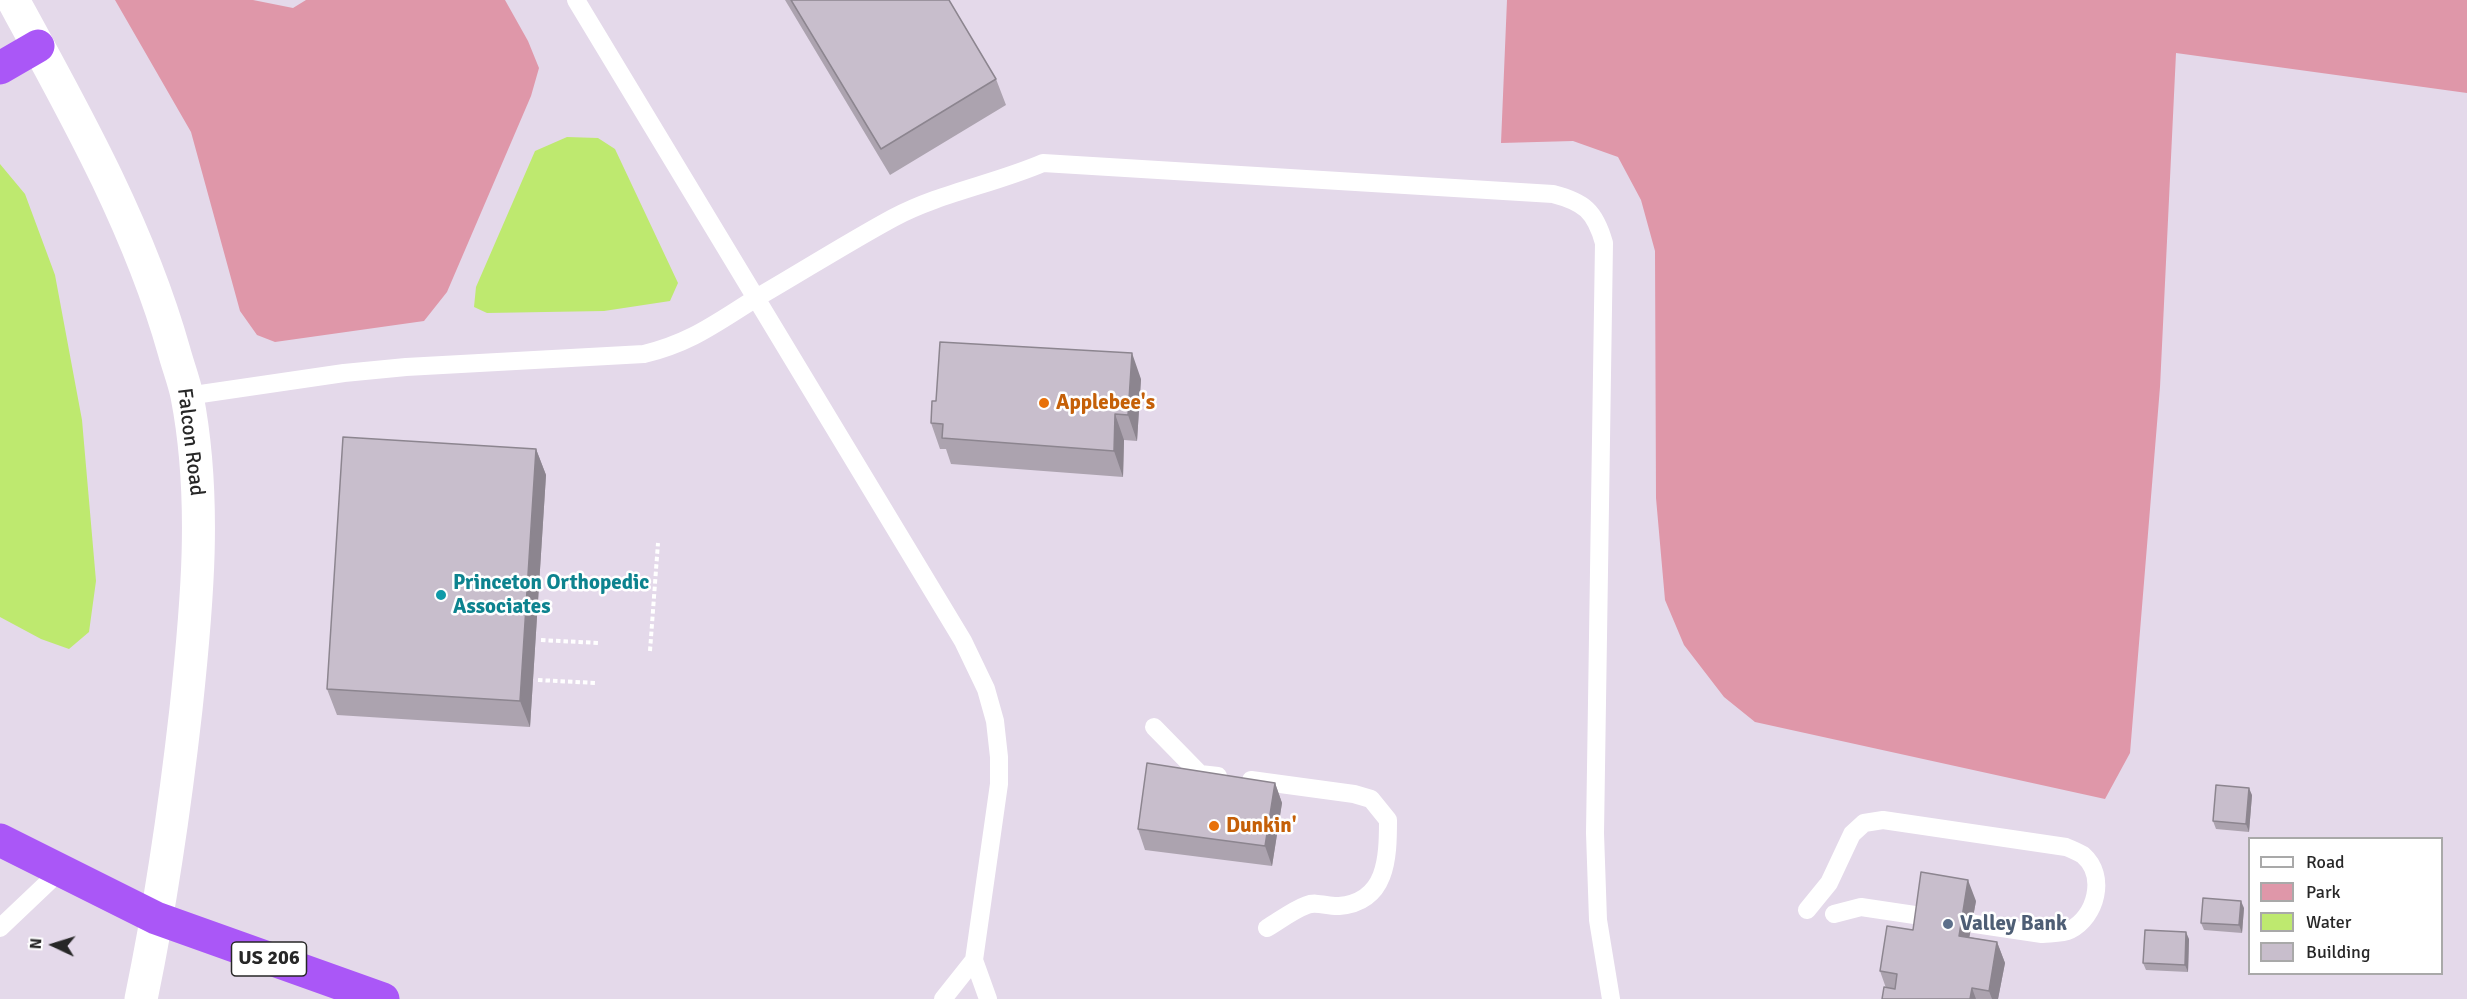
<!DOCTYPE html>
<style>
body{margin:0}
#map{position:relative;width:2467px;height:999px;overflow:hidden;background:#e4d9ea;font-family:Signika,sans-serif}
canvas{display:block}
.legend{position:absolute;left:2248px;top:837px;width:195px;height:138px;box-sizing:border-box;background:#fff;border:2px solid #a9a9a9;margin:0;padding:8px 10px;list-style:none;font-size:18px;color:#272727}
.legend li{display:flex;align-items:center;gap:12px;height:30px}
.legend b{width:30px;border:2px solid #a9a9a9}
.north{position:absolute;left:24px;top:915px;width:60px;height:60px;-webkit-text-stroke:4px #fff;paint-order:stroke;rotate:274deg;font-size:16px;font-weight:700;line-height:24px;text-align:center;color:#272727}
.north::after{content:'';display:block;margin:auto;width:21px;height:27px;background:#272727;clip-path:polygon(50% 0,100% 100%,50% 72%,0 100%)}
</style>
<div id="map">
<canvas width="2467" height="999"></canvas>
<ul class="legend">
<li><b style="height:8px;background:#fff"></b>Road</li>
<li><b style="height:16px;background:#df97a9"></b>Park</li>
<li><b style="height:16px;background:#bee96f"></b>Water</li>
<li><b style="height:16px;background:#c8becc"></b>Building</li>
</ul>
<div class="north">N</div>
</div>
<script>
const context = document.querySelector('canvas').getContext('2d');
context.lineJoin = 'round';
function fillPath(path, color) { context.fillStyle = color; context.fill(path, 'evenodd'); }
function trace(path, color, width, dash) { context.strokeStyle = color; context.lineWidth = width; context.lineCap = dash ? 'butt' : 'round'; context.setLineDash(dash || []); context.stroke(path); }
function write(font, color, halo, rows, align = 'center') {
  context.font = font + ' Signika,sans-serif'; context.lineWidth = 5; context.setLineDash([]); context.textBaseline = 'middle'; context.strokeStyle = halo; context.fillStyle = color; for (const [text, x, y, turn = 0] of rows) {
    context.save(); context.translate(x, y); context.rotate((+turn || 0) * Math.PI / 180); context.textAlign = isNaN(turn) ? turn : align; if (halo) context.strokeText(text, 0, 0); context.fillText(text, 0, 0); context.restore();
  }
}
fillPath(new Path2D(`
 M115,0H253L293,8L306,0H505L528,41L539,68L531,96L447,292L424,321L275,342L257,335L240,311L191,132Z
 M1507,0H2467V93L2176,53L2160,387L2130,753L2105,799L1755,722L1724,697L1684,645L1665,600L1656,498L1655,251L1641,200L1618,157L1573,141L1501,143Z`), '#df97a9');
fillPath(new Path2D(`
 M567,137L598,138L615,149L678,283L670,301L604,311L487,313L474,307L476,287L535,151Z
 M0,164L25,194L55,275L82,420L96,581L89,632L69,649L41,639L0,617Z`), '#bee96f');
trace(new Path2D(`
 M541,640L598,643
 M650,651L658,543
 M538,680L596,683`), '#fff', 4, [4.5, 3]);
trace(new Path2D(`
 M576,0L963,641L986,689L995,721L999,757V784L974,960L988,999
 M187,396L344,373L406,367L644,354C693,342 717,322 758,297C803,271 847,243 893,218C940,193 994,184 1043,163L1553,194C1584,202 1595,211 1604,243L1595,833L1598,920L1611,999
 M1154,727L1200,774L1218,776
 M1251,780L1354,794L1371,799L1388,820C1388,858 1387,902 1339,906C1329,907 1316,901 1307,905C1293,910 1279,921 1267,928
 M1807,910L1829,883L1852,834L1864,823L1883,820L2066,847C2071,849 2078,852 2083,855C2107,876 2096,917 2070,930C2062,934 2051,933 2042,934L1861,907L1834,914
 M0,928L60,871
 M943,999L974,960`), '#fff', 18);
trace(new Path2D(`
 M13,0C75,113 139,227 174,351C178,366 184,381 187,396C207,499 197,606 186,709C175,806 161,903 141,999`), '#fff', 33);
trace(new Path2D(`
 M0,68L38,46
 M0,840L156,918L383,999`), '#aa57f7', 33);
fillPath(new Path2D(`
 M785,0H949L996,79L1006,105L890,175Z
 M1141,379L1137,441L1124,440L1123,477L951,464L946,449H940L931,423Z
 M536,449L546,475L530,727L337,715L327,689Z
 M1275,783L1282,803L1272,866L1145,850L1138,829Z
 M2252,795L2249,832L2216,829L2213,821Z
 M1976,901L1969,937L1997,942L2005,963L1998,999H1882L1886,988L1880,971Z
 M2244,908L2242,933L2204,930L2201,923Z
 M2189,939L2188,972L2146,970L2143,963Z`), '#aca3af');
fillPath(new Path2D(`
 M1132,353L1141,379L1137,441L1128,415Z
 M1115,414L1124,440L1123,477L1114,451Z
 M536,449L546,475L530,727L520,701Z
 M1275,783L1282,803L1272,866L1265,846Z
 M2249,788L2252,795L2249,832L2246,824Z
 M1968,880L1976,901L1966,956L1959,936Z
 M2241,901L2244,908L2242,933L2239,925Z
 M2186,932L2189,939L2188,972L2185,965Z
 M1997,942L2005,963L1998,999H1992L1989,991Z
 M1972,988L1976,999H1970Z`), '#8c858f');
const building = new Path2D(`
 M791,0H949L996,79L881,149Z
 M940,342L1132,353L1128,415L1115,414L1114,451L942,438L943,424L931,423L932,401H936Z
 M343,437L536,449L520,701L327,689Z
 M1147,763L1275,783L1265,846L1138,829Z
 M2216,785L2249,788L2246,824L2213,821Z
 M1921,872L1968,880L1959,936L1997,942L1989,991L1972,988L1970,999H1882L1884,987L1895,989L1897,974L1880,971L1887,926L1913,930Z
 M2203,898L2241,901L2239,925L2201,923Z
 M2145,930L2186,932L2185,965L2143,963Z`);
fillPath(building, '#c8becc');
trace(building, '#8c858f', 1.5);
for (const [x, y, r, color] of [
 [1044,403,6,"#e8710a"],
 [441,595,6,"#0f9aa8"],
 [1214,826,6,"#e8710a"],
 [1948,924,6,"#5c6f8a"]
]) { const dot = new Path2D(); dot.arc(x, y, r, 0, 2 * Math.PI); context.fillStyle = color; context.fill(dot); trace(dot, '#fff', 2); }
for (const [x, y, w] of [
 [269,959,75]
]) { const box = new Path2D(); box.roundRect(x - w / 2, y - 17, w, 34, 4.5); context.fillStyle = '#fff'; context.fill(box); trace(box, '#272727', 1.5); }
write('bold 20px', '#272727', null, [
 ["US 206",269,959]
]);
write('bold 21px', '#c56008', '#fff', [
 ["Applebee's",1056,403],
 ["Dunkin'",1226,826]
], 'left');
write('21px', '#272727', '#fff', [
 ["Falcon Road",190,442,83]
]);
write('bold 21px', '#0d838f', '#fff', [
 ["Princeton Orthopedic",453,583],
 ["Associates",453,607]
], 'left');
write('bold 21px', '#4e5e75', '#fff', [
 ["Valley Bank",1960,924]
], 'left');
</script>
